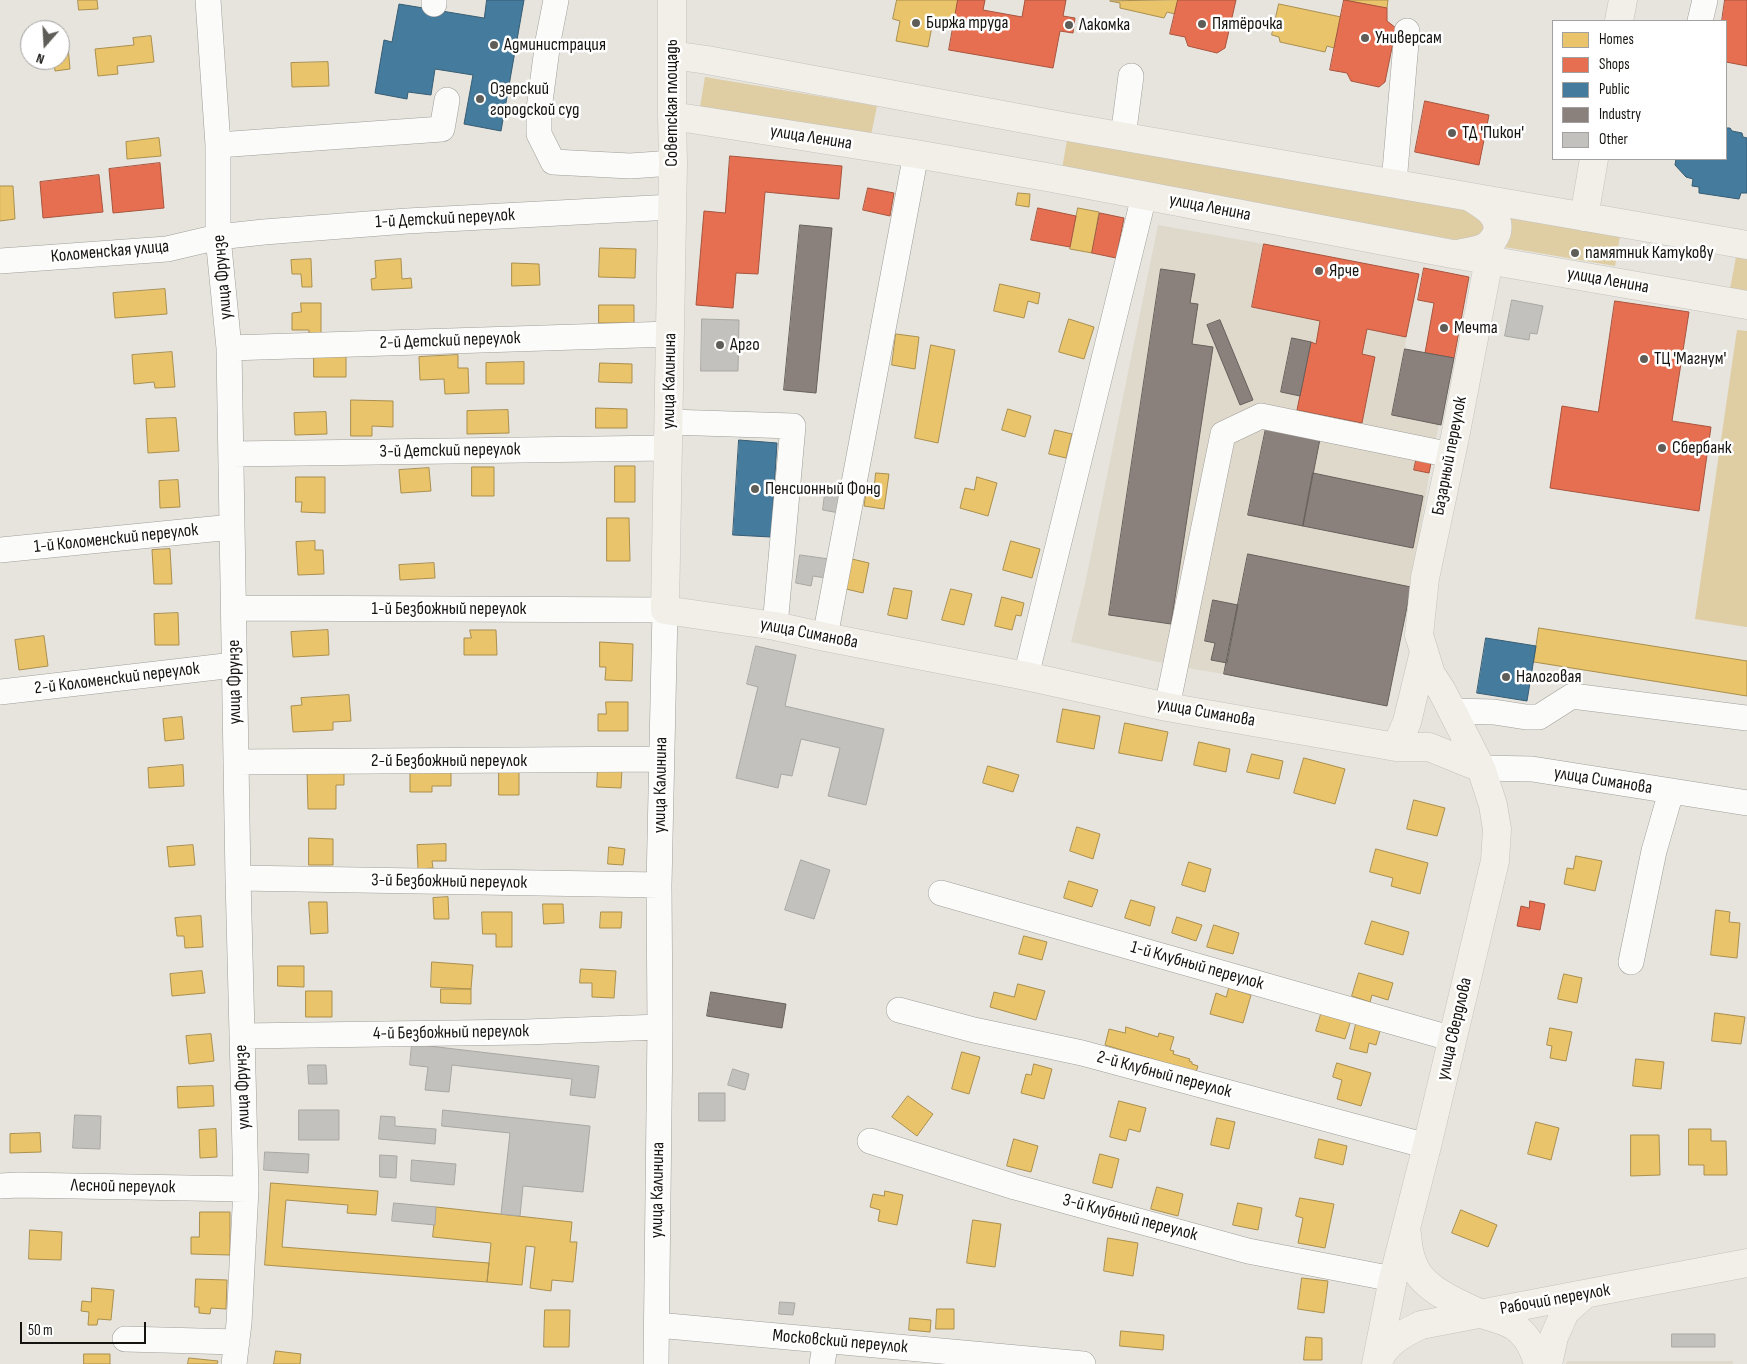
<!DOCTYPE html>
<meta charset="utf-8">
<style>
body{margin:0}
#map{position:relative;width:1747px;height:1364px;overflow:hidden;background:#e6e4dd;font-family:"Sofia Sans Condensed",sans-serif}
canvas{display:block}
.legend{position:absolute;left:1552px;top:20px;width:175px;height:140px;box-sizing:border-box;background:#fff;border:1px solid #a2a1a0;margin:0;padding:6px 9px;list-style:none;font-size:15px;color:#161411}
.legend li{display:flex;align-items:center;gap:10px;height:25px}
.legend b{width:25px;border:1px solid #a2a1a0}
.north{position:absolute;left:20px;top:20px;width:50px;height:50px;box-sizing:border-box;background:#fff;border:1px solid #a2a1a0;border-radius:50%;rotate:199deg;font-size:14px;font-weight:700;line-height:20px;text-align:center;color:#161411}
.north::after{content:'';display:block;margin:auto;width:18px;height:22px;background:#5f5d58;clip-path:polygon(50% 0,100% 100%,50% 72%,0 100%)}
.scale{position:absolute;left:20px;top:1322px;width:126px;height:22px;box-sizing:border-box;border:2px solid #161411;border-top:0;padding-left:6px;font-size:15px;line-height:18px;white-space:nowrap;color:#161411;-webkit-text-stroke:4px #fff;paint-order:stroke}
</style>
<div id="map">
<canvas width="1747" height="1364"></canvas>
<ul class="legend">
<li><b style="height:14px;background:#e9c46a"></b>Homes</li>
<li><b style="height:14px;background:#e76f51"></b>Shops</li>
<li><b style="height:14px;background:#457b9d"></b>Public</li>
<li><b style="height:14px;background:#8a817c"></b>Industry</li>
<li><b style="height:14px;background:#c3c1bd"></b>Other</li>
</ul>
<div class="north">N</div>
<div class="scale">50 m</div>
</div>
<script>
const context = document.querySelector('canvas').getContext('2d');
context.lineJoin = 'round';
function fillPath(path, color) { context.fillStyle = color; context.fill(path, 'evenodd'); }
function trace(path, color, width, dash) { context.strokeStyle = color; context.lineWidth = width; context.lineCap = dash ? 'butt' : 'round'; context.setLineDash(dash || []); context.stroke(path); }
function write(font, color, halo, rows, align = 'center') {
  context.font = font + ' "Sofia Sans Condensed",sans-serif'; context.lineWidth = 5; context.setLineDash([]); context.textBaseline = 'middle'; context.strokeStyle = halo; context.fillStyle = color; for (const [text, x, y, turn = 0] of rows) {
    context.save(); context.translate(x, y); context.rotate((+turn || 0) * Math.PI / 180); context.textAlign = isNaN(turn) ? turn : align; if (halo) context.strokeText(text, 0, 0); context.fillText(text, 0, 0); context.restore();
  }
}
fillPath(new Path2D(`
 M1158,225L1264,244L1419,274L1406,337L1405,349L1454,358L1433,451L1411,587L1387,706L1224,674L1175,666L1071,642L1085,584Z
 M1567,1361H1733V1364H1566Z`), '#dfd9cc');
fillPath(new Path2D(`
 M705,77L877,106L871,135L700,107Z
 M1067,140L1478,212L1492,227L1473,243L1062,169Z
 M1508,218L1620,236L1615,266L1504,247Z
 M1736,257L1747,259V292L1730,289Z
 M1737,330L1747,331V627L1695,619Z`), '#dfcda4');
const homes = new Path2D(`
 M78,0H97L98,9L79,10Z
 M897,0H958L954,25L933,21L928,47L896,41L900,21L893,19Z
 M1178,0L1175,14L1167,12L1164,18L1120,8V3L1110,1Z
 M1345,0H1388L1387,8Z
 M1279,4L1341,17L1334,48L1327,46L1325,52L1280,42L1279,37L1272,35Z
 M151,36L154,62L117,66L118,74L98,76L95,49L134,45L133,38Z
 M68,46L70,69L55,71L54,60H60V47Z
 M328,62L329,86L292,87L291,63Z
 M159,138L161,156L127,159L126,142Z
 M0,186H13L15,219L0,221Z
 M1018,193L1030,194L1029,207L1016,205Z
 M1078,208L1099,212L1092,253L1070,249Z
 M600,248L636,249L635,278L599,277Z
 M311,259L312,287H302L301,274H292L291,260Z
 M401,259L402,279L411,278L412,288L372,290L371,279L376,278L375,261Z
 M512,263L539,264L540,285L512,286Z
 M1000,284L1040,293L1038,304L1028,301L1024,318L994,311Z
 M165,289L167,314L115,318L113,293Z
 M301,303H321V336L309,337V330H292V313L301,312Z
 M599,305H634V323H599Z
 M1069,319L1094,327L1084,359L1059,352Z
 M896,334L919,337L915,369L892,365Z
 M931,345L955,350L938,443L915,438Z
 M172,352L175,387L155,388L154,382L134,384L132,355Z
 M314,355H346V377H314Z
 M458,355V368H468L469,393L445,394L444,379L420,380L419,357Z
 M524,362V384H486V363Z
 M600,363L632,364V383L599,382Z
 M351,400L393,401V427L372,426V436H351Z
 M596,408L627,409V428H596Z
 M1008,409L1031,416L1025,437L1002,430Z
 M508,410L509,433L467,434V411Z
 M326,412L327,434L295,435L294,413Z
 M176,418L179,451L148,453L146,419Z
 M1055,430L1072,434L1066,458L1049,454Z
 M615,466H635V502H615Z
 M472,467H494V496H472Z
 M429,468L431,491L401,493L399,470Z
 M876,473L889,474L884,509L864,506L867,485L874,486Z
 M296,477H325V513L301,512L302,502H296Z
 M977,477L997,483L988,516L960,508L965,488L974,490Z
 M178,480L180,507L160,508L159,481Z
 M607,518H629L630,561H607Z
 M315,541V550H323L324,574L298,575L296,542Z
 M1011,541L1040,549L1032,578L1003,570Z
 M170,549L172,584H154L152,550Z
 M852,559L869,563L863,593L846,589Z
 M434,563L435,578L400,580L399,565Z
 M894,588L912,591L907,619L888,615Z
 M951,589L972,594L964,625L942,620Z
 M1002,597L1024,603L1021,616L1016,615L1012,630L995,626Z
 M178,613L179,645H155L154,614Z
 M1539,628L1747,661V696L1534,662Z
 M328,630L329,655L293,657L291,632Z
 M470,630H496L497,655H464V638H471Z
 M44,636L48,666L19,670L15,640Z
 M600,642L633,644L632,681L605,680L606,667H600Z
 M349,695L351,721L333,722V730L293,732L291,706L302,705L301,698Z
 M606,702H628V731H598V714H606Z
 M1063,709L1100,716L1094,749L1057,742Z
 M182,717L184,739L165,741L163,719Z
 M1125,723L1168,732L1162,761L1119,753Z
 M1199,742L1230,749L1226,772L1194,765Z
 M1252,754L1283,761L1279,779L1247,772Z
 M1304,758L1345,769L1335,804L1294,793Z
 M183,765L184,786L149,788L148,768Z
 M988,766L1019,775L1013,792L983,783Z
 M344,769V785H336V809H308L307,770Z
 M499,769H519V795H499Z
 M598,769H622L621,788L597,787Z
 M451,772V786H432V792H410V773Z
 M1414,800L1445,808L1437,836L1407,829Z
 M1077,827L1100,834L1093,859L1070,851Z
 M309,838L333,839V865H309Z
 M446,844V861H432L433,868L418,869L417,845Z
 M193,845L195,865L169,867L167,847Z
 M609,847L625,849L623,865L608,864Z
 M1376,849L1428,863L1420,894L1391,886L1393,878L1370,872Z
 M1576,856L1602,861L1595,891L1564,884L1567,868L1573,869Z
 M1189,862L1211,869L1205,892L1182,885Z
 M1069,881L1098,890L1092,907L1064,898Z
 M448,897L449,919H434L433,898Z
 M1131,900L1155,907L1150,926L1125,918Z
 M309,902H327L328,933L311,934Z
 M543,904H563L564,923L544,924Z
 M1716,910L1730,912L1729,922L1740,923L1737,958L1711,955Z
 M482,912H512V947H496V934H483Z
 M601,912H622L621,928H600Z
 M201,916L203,947L185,948L184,936H177L175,918Z
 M1177,917L1202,925L1196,941L1172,933Z
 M1372,921L1409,932L1403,955L1365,944Z
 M1214,925L1239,933L1233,954L1207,947Z
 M1024,936L1047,942L1042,960L1019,954Z
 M432,962L473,965L471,989L431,987Z
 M278,966H304V987L278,986Z
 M581,969L616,971L614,998L592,997V983H580Z
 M202,971L205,993L172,996L170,974Z
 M1359,973L1393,983L1388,1000L1372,995L1370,1002L1352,996Z
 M1564,974L1582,978L1577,1003L1558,999Z
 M1018,984L1045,991L1036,1020L990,1007L994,992L1014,997Z
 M1229,988L1251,995L1243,1023L1210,1014L1216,993L1226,997Z
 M441,989H471V1004L441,1003Z
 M306,991H332V1017H306Z
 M1322,1011L1351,1020L1345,1039L1316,1031Z
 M1715,1013L1745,1017L1741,1044L1712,1041Z
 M1356,1024L1380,1031L1376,1045L1369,1043L1367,1053L1350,1049Z
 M1126,1027L1158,1037L1159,1033L1174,1037L1170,1050L1174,1051L1173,1054L1190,1059L1189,1061L1192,1062V1064L1198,1066L1196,1072L1105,1045L1109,1029L1125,1033Z
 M1550,1028L1572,1032L1566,1061L1550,1058L1552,1046L1547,1045Z
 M211,1034L214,1061L189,1064L186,1036Z
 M962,1052L980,1057L969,1094L952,1089Z
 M1636,1059L1664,1062L1661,1089L1633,1086Z
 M1337,1063L1371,1073L1361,1106L1337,1099L1342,1080L1333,1077Z
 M1034,1064L1052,1069L1044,1099L1021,1093L1026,1074L1031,1075Z
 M213,1086L214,1106L178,1108L177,1087Z
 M908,1096L933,1114L917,1136L892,1117Z
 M1119,1101L1146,1108L1140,1132L1129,1129L1126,1141L1110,1137Z
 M1217,1118L1235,1122L1229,1149L1211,1145Z
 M1536,1122L1559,1128L1551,1160L1528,1154Z
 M216,1129L217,1157L200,1158L199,1130Z
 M1689,1129H1711V1141H1726L1727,1175H1704V1165H1689Z
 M40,1133L41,1152L10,1153V1134Z
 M1631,1135H1659L1660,1175L1631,1176Z
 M1014,1139L1038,1146L1031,1172L1007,1166Z
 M1319,1139L1347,1146L1343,1165L1315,1158Z
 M1100,1154L1119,1159L1112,1188L1093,1183Z
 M271,1183L378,1191L376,1215L347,1213L348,1205L286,1200L282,1247L489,1263L487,1282L265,1265Z
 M1157,1187L1183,1194L1178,1216L1151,1209Z
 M885,1191L903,1195L897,1225L878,1221L880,1210L870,1207L873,1194L884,1196Z
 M1300,1198L1334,1204L1325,1248L1298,1243L1303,1218L1296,1216Z
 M1238,1203L1262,1208L1258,1230L1233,1225Z
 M436,1207L572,1222L570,1242H577L573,1282L552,1280L551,1291L530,1288L535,1247L526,1246L522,1285L487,1282L491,1243L433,1237Z
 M1461,1210L1497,1225L1488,1247L1452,1233Z
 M200,1212H230V1255L191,1254V1237H199Z
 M973,1220L1001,1224L995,1267L967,1263Z
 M30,1230L62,1232L61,1260L29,1259Z
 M1108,1238L1138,1243L1133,1276L1104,1271Z
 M1302,1278L1328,1281L1324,1313L1298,1309Z
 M196,1279L227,1280L226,1309L211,1308L210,1314L199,1313V1307H195Z
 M92,1288L114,1290L111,1320L98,1319L97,1325H88L89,1312L81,1311L82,1301L91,1302Z
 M937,1309H954V1329H936Z
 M545,1310H570L569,1347H544Z
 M910,1318L931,1320L930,1332L909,1330Z
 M1121,1331L1164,1335L1163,1350L1120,1346Z
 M1306,1337L1322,1338V1360H1304Z
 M276,1351L301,1354L300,1364H274Z
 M84,1354H110V1364H84Z
 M189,1358L218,1361L217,1364H188Z`);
fillPath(homes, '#e9c46a');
trace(homes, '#aa8f4f', 1);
const shops = new Path2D(`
 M958,0H985L983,10L1022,17L1025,0H1066L1063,16L1075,18L1073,33L1060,31L1053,68L949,50Z
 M1178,0H1236L1225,48L1217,53L1188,46L1185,37L1170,34Z
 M1344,0L1387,8V21L1396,28L1385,82L1379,87L1351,81L1347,73L1330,70Z
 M1725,0H1747V66L1726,62V21H1722Z
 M1425,101L1489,115L1479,165L1415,152Z
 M730,156L842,166L839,199L765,192L758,274L736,273L733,308L696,305L704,211L725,213Z
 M160,163L164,208L113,213L109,169Z
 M99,175L103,212L43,218L40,182Z
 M868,188L894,193L890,216L863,210Z
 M1038,208L1076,216L1070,247L1031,240Z
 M1100,213L1124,218L1116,258L1092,253Z
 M1264,244L1419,274L1406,337L1367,329L1362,354L1375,357L1362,423L1297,410L1311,342L1316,344L1320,321L1252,307Z
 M1424,268L1469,277L1454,358L1425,353L1434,303L1418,300Z
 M1615,301L1689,312L1672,421L1711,427L1699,511L1550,488L1562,406L1598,412Z
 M1417,456L1432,458L1429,473L1414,470Z
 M1530,901L1545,904L1540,930L1517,926L1521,906L1529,908Z`);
fillPath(shops, '#e76f51');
trace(shops, '#a8543e', 1);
const public = new Path2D(`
 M487,0H524L501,131L464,124L473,75L435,69L431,95L408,92L407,99L375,93L384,40L392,42L399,4L484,18Z
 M1726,128H1730L1732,131L1742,133L1743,137L1747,138V193H1741L1739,199L1699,193V187L1692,186L1693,179L1686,177L1675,165L1676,159H1726Z
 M739,440L777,443L771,537L733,535Z
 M1486,638L1536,646L1527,701L1477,693Z`);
fillPath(public, '#457b9d');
trace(public, '#375c73', 1);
const industry = new Path2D(`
 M800,225L832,228L816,393L784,390Z
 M1161,269L1195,274L1190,303L1198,304L1192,344L1213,347L1171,624L1109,615Z
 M1220,320L1253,400L1240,405L1207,325Z
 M1292,338L1311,342L1300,396L1281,392Z
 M1405,349L1454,358L1441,425L1392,415Z
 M1266,428L1320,439L1303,526L1248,515Z
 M1313,473L1423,496L1413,548L1303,526Z
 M1248,554L1411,587L1387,706L1224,674Z
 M1213,600L1238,605L1227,663L1211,660L1215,643L1205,641Z
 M711,992L786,1004L782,1028L707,1016Z`);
fillPath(industry, '#8a817c');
trace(industry, '#67605c', 1);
const building = new Path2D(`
 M1512,300L1543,306L1537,334L1530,333L1529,340L1505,336Z
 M702,319L739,320L738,371H701Z
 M826,486L842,489L839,513L823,510Z
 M800,555L829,559L826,578L813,576L811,586L796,583Z
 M756,646L796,655L785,706L884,729L866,805L828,796L840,748L801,739L792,776L781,774L778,788L736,778L758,687L747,684Z
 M801,860L830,870L814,919L785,910Z
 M412,1044L599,1066L595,1098L570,1095L572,1079L452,1065L449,1092L425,1090L428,1067L410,1065Z
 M308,1065H326L327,1084H309Z
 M733,1069L749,1074L745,1090L728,1085Z
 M699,1093H725V1121H699Z
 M299,1110H339V1140H299Z
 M443,1110L590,1126L583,1192L523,1186L520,1216L501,1214L510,1133L442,1126Z
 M75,1115L101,1116L100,1149L73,1148Z
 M381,1116L395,1117V1126L436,1129L435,1144L379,1139Z
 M265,1152L309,1154L308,1173L264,1170Z
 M380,1155L397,1156L396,1178L380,1177Z
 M412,1160L456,1164L454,1185L411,1181Z
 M394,1203L436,1207L435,1225L392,1221Z
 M780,1302L795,1303L793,1315L779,1314Z
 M1672,1334H1715V1347H1672Z`);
fillPath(building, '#c3c1bd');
trace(building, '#a9a7a2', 1);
const minor = new Path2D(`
 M208,0L218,145V237L229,348L238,878L246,1189L239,1323L234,1364
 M434,0V4
 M556,0L548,41L539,109V134L553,162L630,166L673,163
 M1700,21L1705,0
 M1123,137L1131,76
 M218,145L442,129L447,100
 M1394,183L1407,31
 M0,261L167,249L218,237L264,232L407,221L672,207
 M229,348L671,334
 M669,422L793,426L775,626
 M232,454L668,448
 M0,550L232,527
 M234,608L665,610L659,885L660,1027L656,1364
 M825,637L916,154
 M1026,676L1144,196
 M0,692L234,665
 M1167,707L1223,434L1261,416L1451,455
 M1453,711L1494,712L1526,717H1539L1572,696L1747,718
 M236,762L661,759
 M1481,768L1532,769L1747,803
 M238,878L659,885
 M941,893L1453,1039
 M1631,962L1654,851L1671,792
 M899,1010L974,1030L1082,1053L1427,1146
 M242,1036L526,1032L660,1027
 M870,1141L1015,1187L1248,1251L1393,1279
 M0,1186L18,1185L246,1189
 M657,1325L1083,1364
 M125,1339L237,1342
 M822,1364L826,1340`);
const major = new Path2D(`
 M672,0V116L673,163L665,610L775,626L825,637L1026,676L1167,707L1396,747H1429L1481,768
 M1619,21L1623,0
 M672,55L707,60L1062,126L1747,245
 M672,116L916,154L1052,178L1447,253L1747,305
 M1584,217L1594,159
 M1458,254C1466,252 1477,251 1485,247C1490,244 1495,238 1497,232C1501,214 1482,205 1470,197
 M1396,747L1407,722L1424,652
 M1407,1234C1409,1270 1422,1285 1454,1301C1464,1306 1474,1311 1485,1315C1496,1319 1512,1322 1520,1331C1529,1339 1535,1353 1538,1364
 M1378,1363C1384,1343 1404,1333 1421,1325L1747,1263
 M1376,1364L1393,1279L1427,1146L1495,861L1497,829L1493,805L1481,768L1442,691L1431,674L1419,635L1425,578L1455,437L1489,260
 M1548,1364L1554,1337L1565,1312L1584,1295`);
trace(minor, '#a09e99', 26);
trace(major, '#c3c2bf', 29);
trace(minor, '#fbfbfa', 25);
trace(major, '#f2efe8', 28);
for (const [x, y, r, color] of [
 [916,23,5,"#5f5d58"],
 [1202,24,5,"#5f5d58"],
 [1069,25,5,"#5f5d58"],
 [1365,38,5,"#5f5d58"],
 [494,45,5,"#5f5d58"],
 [480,99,5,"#5f5d58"],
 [1452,133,5,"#5f5d58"],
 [1575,253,5,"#5f5d58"],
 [1319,271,5,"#5f5d58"],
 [1444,328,5,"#5f5d58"],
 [720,345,5,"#5f5d58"],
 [1644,359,5,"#5f5d58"],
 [1662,448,5,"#5f5d58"],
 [755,489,5,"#5f5d58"],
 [1506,677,5,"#5f5d58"]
]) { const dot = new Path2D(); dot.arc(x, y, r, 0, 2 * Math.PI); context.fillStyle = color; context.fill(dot); trace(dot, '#fff', 2); }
write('18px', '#161411', '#fff', [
 ["Биржа труда",926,23],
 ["Пятёрочка",1212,24],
 ["Лакомка",1079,25],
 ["Универсам",1375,38],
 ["Администрация",504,45],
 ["Озерский",490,89],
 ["городской суд",490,110],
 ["ТД 'Пикон'",1462,133],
 ["памятник Катукову",1585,253],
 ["Ярче",1329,271],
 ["Мечта",1454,328],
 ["Арго",730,345],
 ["ТЦ 'Магнум'",1654,359],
 ["Сбербанк",1672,448],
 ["Пенсионный Фонд",765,489],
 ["Налоговая",1516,677]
], 'left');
write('18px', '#161411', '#fff', [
 ["Советская площадь",672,103,-90],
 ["улица Ленина",811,138,9],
 ["улица Ленина",1210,208,11],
 ["1-й Детский переулок",445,219,-3],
 ["Коломенская улица",110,252,-5],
 ["улица Фрунзе",223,277,-95],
 ["улица Ленина",1608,281,10],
 ["2-й Детский переулок",450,341,-2],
 ["улица Калинина",670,381,-89],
 ["3-й Детский переулок",450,451,-1],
 ["Базарный переулок",1450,456,-79],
 ["1-й Коломенский переулок",116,539,-6],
 ["1-й Безбожный переулок",449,609],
 ["улица Симанова",809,634,11],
 ["2-й Коломенский переулок",117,679,-7],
 ["улица Фрунзе",235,682,-91],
 ["улица Симанова",1206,713,10],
 ["2-й Безбожный переулок",449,761],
 ["улица Симанова",1603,781,9],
 ["улица Калинина",661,785,-89],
 ["3-й Безбожный переулок",449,882,1],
 ["1-й Клубный переулок",1197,966,16],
 ["улица Свердлова",1455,1029,-77],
 ["4-й Безбожный переулок",451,1033,-1],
 ["2-й Клубный переулок",1164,1075,15],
 ["улица Фрунзе",243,1087,-92],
 ["Лесной переулок",123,1187,1],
 ["улица Калинина",658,1190,-89],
 ["3-й Клубный переулок",1130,1218,15],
 ["Рабочий переулок",1555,1300,-10],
 ["Московский переулок",840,1342,5]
]);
</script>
